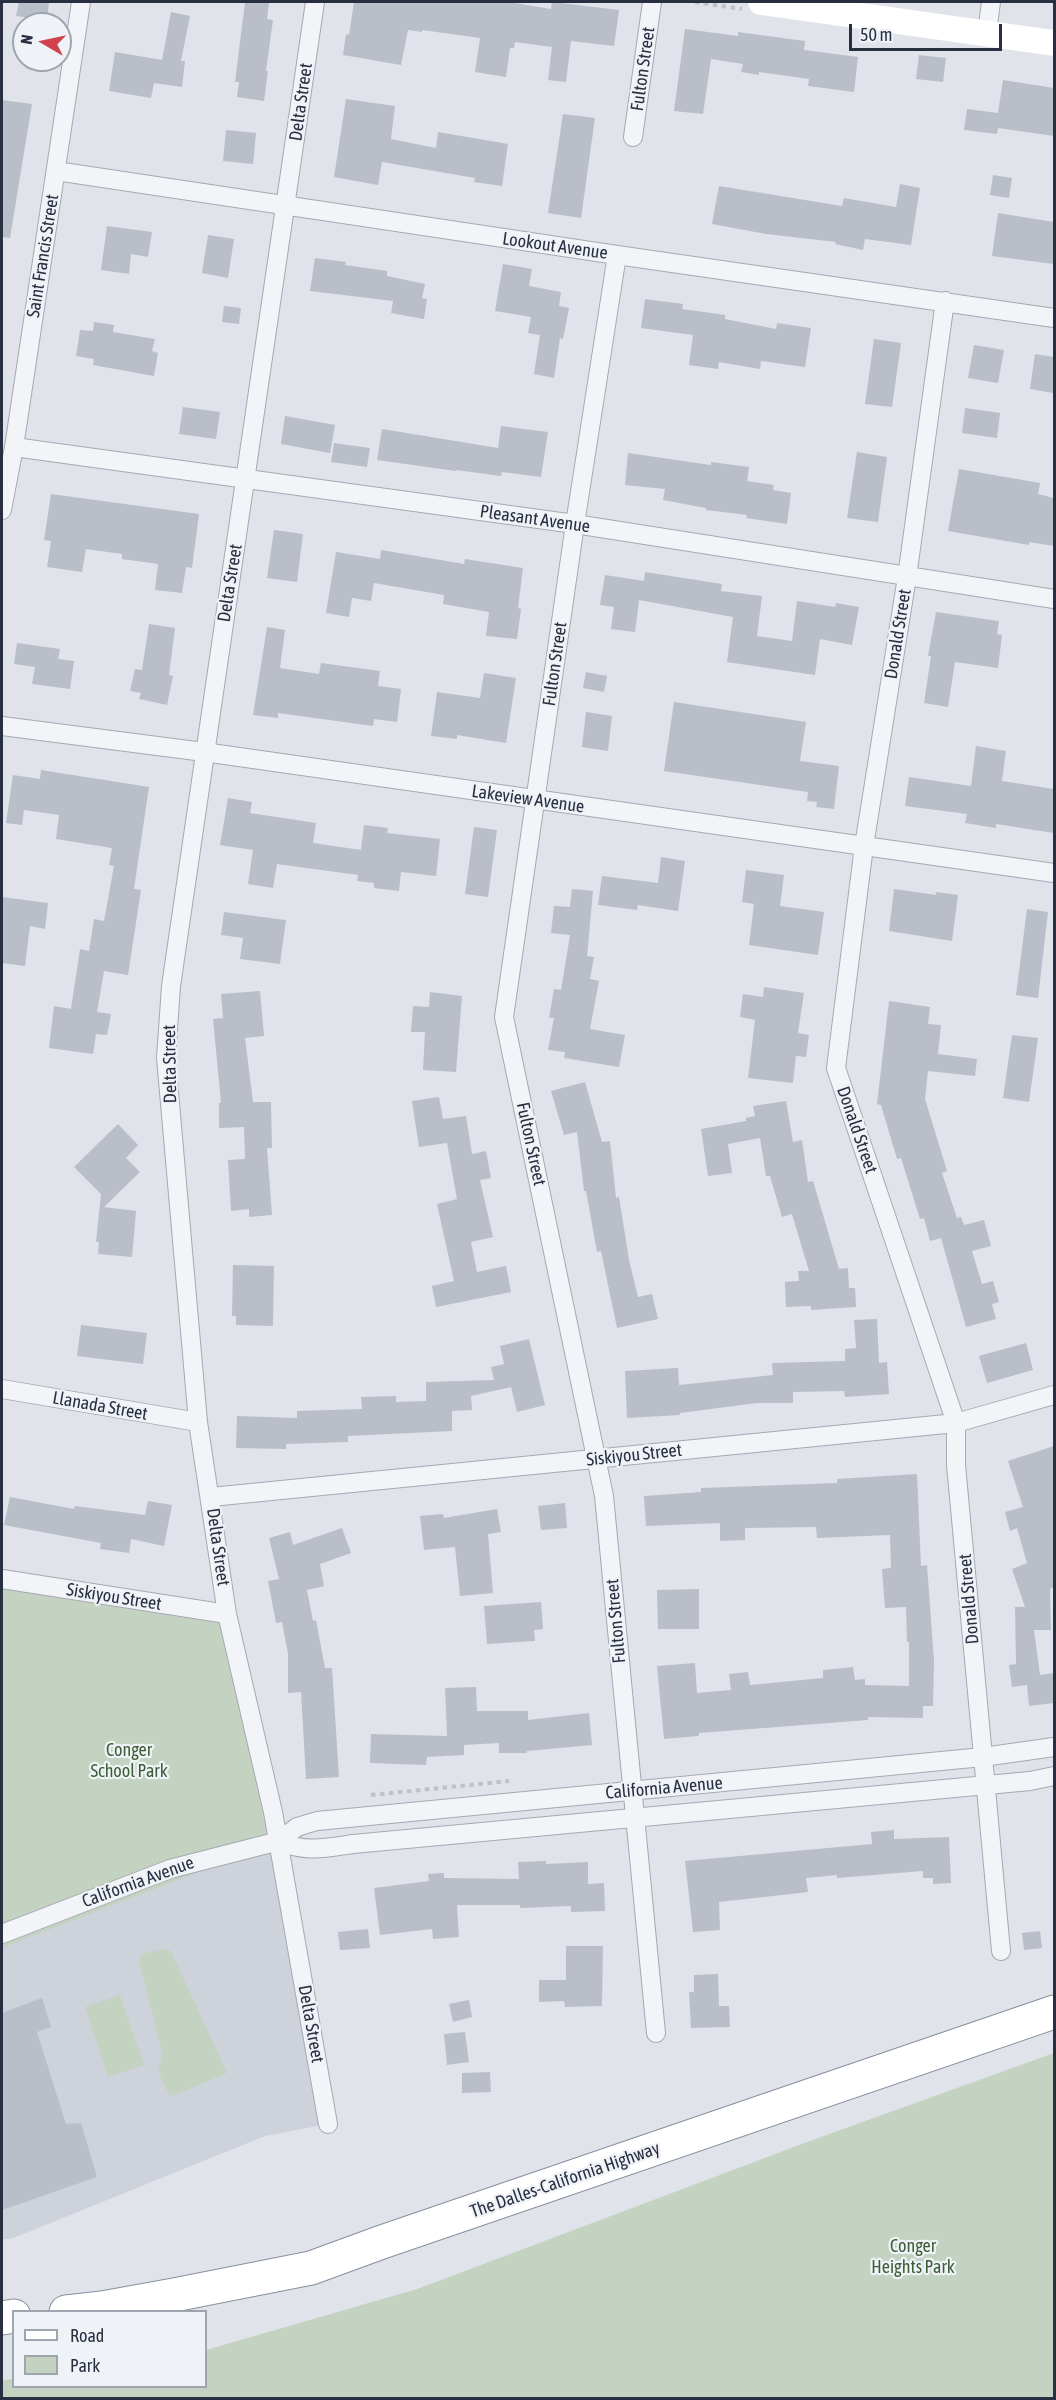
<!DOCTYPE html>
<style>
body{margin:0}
#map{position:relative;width:1056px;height:2400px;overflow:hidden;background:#e0e3e9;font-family:"Asap Condensed",sans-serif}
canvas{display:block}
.frame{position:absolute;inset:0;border:3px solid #282f41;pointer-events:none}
.legend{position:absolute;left:12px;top:2310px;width:195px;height:78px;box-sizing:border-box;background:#eff2f6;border:2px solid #9fa4ae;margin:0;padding:8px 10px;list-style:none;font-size:18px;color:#282f41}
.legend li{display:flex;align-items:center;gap:12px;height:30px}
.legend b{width:30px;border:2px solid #9fa4ae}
.north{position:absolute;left:12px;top:12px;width:60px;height:60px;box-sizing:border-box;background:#eff2f6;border:2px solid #9fa4ae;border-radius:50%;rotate:279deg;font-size:16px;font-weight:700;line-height:24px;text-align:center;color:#282f41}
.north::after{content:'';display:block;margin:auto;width:21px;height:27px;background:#d0434e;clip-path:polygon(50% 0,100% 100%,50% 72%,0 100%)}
.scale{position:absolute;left:849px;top:24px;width:153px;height:27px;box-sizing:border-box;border:3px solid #282f41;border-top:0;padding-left:8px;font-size:18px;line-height:21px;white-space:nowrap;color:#282f41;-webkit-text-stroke:4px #eff2f6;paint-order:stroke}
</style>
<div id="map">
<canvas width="1056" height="2400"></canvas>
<div class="frame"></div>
<ul class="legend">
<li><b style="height:8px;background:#fff"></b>Road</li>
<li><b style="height:16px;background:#c4d3c1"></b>Park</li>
</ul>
<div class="north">N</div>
<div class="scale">50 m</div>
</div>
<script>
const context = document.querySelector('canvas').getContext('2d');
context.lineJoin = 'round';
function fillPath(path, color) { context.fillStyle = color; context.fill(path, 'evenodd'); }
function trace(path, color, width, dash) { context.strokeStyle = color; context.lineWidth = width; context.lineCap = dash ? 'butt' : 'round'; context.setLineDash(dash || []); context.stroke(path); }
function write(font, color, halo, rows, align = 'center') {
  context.font = font + ' "Asap Condensed",sans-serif'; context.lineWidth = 4.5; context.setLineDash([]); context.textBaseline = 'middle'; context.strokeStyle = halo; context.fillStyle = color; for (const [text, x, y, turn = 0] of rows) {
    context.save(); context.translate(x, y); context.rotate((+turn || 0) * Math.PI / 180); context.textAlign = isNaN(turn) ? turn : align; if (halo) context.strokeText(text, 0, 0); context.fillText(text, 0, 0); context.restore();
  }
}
fillPath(new Path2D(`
 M2,1579L227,1614L328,2124L265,2136L11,2239H2Z`), '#ced2db');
fillPath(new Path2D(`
 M2,1580L227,1614L279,1841L2,1948Z
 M165,1949L171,1951L227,2073L170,2097L158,2071L162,2054L160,2044L139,1961L142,1954Z
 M120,1995L144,2065L108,2077L85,2007Z
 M1054,2053V2398H2V2380L13,2379L14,2386H206V2350L417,2289L810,2141Z`), '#c4d3c1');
fillPath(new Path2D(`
 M19,2H49L47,20L16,16Z
 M245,2H269L267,19L273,20L266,71H268L264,101L237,97L239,82H235Z
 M354,2H508L551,9L552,2L619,10L614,46L571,41L566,82L548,80L552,47L515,42L514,48H510L506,77L475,72L480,38L422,30V32L408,30L401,65L343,55L346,34L349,35Z
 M171,12L190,16L181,61H185L182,87L154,83L151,98L109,91L115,52L162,60Z
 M685,29L738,36V32L805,41L804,50L858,57L854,92L808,86L809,79L759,72V75L741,72L743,64L711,59L703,114L674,111Z
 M919,55L946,58L943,82L916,79Z
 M1003,80L1054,88V136L998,128L997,134L964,130L967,109L998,113Z
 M346,99L395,106L391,139L436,148L438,132L508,144L502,186L474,182L475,178L382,162L378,185L334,177Z
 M2,100L32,104L10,238L2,237Z
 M563,114L595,118L581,218L548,213Z
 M226,130L256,133L253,164L223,161Z
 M993,175L1012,178L1009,198L990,195Z
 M900,184L920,188L911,245L865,239L863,250L835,244L836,242L766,234L712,224L719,186L842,206L844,198L896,207Z
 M998,213L1054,222V264L992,256Z
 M107,226L152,232L148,257L131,254L129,274L101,270Z
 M208,235L234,239L228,278L202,273Z
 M315,258L346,262L345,265L387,271V276L425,284L422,298L427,299L424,319L391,313L393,301L310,291Z
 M503,264L532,269L529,286L561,292L559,306L569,308L563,339L560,338L554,378L534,374L540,335L528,333L531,317L495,311Z
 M645,299L683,304L682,309L725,315V319L776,329L777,323L811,328L805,367L761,361L760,369L719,362L718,369L689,365L693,335L641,328Z
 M224,306L241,308L239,324L222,322Z
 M94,322L114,325L113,332L155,339L152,351L158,353L154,376L93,365L94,359L76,356L80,330L93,331Z
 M874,339L901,343L892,407L865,404Z
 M974,345L1004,350L998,383L968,378Z
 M1035,354L1054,357L1053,393L1030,389Z
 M183,407L220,412L216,439L179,434Z
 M965,408L1000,413L997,438L962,433Z
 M285,416L335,425L330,453L281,444Z
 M501,426L548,432L541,477L502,472L501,476L456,470V471L377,460L382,429L498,448Z
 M334,443L370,448L367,467L331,462Z
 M857,452L887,457L878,522L847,518Z
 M628,453L711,465V462L749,467L747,481L774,485L773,490L791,493L787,524L746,518L747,515L706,510V508L663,500L665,489L625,485Z
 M959,469L1040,483L1038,494L1054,498V546L1029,542V545L948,531Z
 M51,494L199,514L192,568L186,567L182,593L155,590L158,564L122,559V554L86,549L82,572L47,567L51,541L44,540Z
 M274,530L303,534L297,582L267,578Z
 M381,550L464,564L465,559L523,568L518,608L521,609L517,639L486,636L489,612L443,604L444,595L374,583L371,601L352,598L349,617L326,613L336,552L380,559Z
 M645,572L722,584L721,591L762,596L757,636L792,641L797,601L835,607L836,603L859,607L852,645L820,639L815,675L727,662L733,617L639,600L635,632L611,629L614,607L600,605L605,575L644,581Z
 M936,612L999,621L997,634L1002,635L998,668L955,662L948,707L924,703L931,656H928Z
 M149,624L175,628L169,675L173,676L167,705L139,699L141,693L130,691L135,669L142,670Z
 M267,627L285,630L280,668L319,674L321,663L380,671L378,686L401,689L397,722L374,719L373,726L278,713V718L253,715Z
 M17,643L60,649L58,659L74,661L70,689L32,684L35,667L14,664Z
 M586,672L607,676L604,692L583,688Z
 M484,673L516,678L506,743L457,735V739L431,736L437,692L480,698Z
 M674,702L806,722L800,761L839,766L834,809L816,807L817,802L807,801L808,792L664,771Z
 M586,712L612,716L608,751L582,747Z
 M976,746L1006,751L1002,781L1054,789V833L996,824V828L965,823L967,814L905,806L909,777L971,786Z
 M41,770L149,787L134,889L141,890L128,975L104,971L97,1012L111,1014L107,1035L96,1034L93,1054L49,1048L54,1006L71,1009L80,949L89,951L94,919L104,921L114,866L109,865L112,848L56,839L59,815L24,810L22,825L6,823L13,775L40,779Z
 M228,798L252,802L250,813L316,823L313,843L361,850L364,825L388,828L387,833L440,839L436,876L401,872L399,891L374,888V883L357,881L358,875L277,864L273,888L248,884L253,850L220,845Z
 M474,827L497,830L488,897L465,894Z
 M661,857L685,861L678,911L638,905L637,910L598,905L602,876L658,883Z
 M746,870L784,875L780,906L824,912L818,955L749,945L754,904L742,902Z
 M572,889L593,891L587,956L594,957L590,979L599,981L590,1029L625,1035L619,1067L564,1058L565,1052L548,1050L554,1018H549L554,989L561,990L570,935L551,933L554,906L570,907Z
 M894,889L936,895V892L958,895L952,941L889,931Z
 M2,897L48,903L45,929L30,926L25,966L2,963Z
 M1027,909L1048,912L1038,998L1016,995Z
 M224,912L286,920L280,964L240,959L243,938L221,935Z
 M764,987L804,993L798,1033L809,1035L806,1057L796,1056L793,1083L748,1078L755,1020L740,1017L743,994L763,997Z
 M260,991L264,1036L245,1038L253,1102H271L272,1148H267L272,1215L249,1217V1209L231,1211L228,1160L245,1159L244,1127L219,1128V1103H221L213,1019L223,1018L221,994Z
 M430,992L462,996L456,1072L423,1070L425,1032H411L413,1006L429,1007Z
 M889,1001L930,1007L928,1024L941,1025L938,1054L977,1059L975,1076L928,1071L925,1099L947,1171L942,1173L957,1218L961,1217L964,1225L984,1220L991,1246L972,1251L982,1284L993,1281L999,1302L992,1304L996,1319L966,1327L941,1238L930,1241L924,1218L920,1219L901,1158L897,1159L881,1105L877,1104Z
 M1012,1035L1038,1038L1029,1102L1003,1098Z
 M585,1082L602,1142L610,1141L616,1198L619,1197L629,1260L638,1297L652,1294L658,1319L617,1328L601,1251L597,1252L586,1191H584L577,1132L564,1135L551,1091Z
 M439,1097L443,1119L466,1116L472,1154L486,1151L491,1178L480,1180L493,1237L471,1242L477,1272L506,1266L511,1292L436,1307L432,1286L454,1281L437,1204L457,1199L447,1143L419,1147L412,1101Z
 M786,1101L793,1142L802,1140L808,1182L813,1181L839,1269L848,1268L849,1288H855L856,1307L811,1310V1306L786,1307L785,1282L799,1281L798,1271H809L792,1214L782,1217L770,1176H766L760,1138L728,1144L732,1173L708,1176L701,1129L746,1121V1118L755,1116L753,1106Z
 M118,1124L138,1145L126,1158L140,1172L104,1207L136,1211L132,1257L98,1254L99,1242H96L101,1194L74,1167Z
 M233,1265L274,1266L273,1326L236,1325V1316H232Z
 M877,1319L879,1363L887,1362L889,1394L845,1397L844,1391L793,1392V1403H757L680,1413V1415L627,1418L625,1371L678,1368L679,1385L773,1375L772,1363L845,1361V1349L856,1348L854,1320Z
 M81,1325L147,1333L143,1364L77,1356Z
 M529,1339L545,1405L517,1412L511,1387L471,1396L472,1410L452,1411V1431L348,1436V1442L286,1444V1449L236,1448L237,1416L297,1418V1411L362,1409L361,1397L396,1396V1402L426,1401V1382L494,1380L491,1367L504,1364L500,1346Z
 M1026,1343L1033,1370L987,1383L979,1356Z
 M1054,1446V1587L1050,1589L1051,1630H1034L1040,1675L1054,1673V1703L1029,1706L1027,1685L1012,1687L1009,1665L1016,1664L1015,1607H1025L1012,1569L1027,1563L1017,1528L1010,1531L1005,1512L1023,1507L1008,1461Z
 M917,1474L921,1566L927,1565L934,1661L933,1706H923V1718L868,1717V1720L699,1733V1736L664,1739L657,1666L695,1663L697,1693L731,1690L729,1674L748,1672L750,1685L823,1678V1670L853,1667L855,1680L865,1679V1685L909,1686V1642H907L906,1607L885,1608L882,1569L891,1568L890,1535L817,1538L816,1527L745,1528V1540L720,1541V1523L646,1526L644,1496L701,1492V1488L837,1483V1479Z
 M10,1497L74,1509L75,1506L145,1515L148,1501L172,1505L164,1546L131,1539L129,1553L100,1549L101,1543L4,1525Z
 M565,1503L567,1528L541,1530L538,1506Z
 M497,1509L501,1532L488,1534L493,1593L460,1596L455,1547L424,1550L420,1516L443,1514L444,1518Z
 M342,1528L351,1553L320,1564L324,1586L307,1590L313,1621L316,1620L325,1668H332L339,1777L306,1779L301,1692L288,1693V1654L282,1622L276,1623L268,1581L279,1579L269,1538L290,1532L293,1545Z
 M699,1589V1629H658L657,1590Z
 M541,1602L543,1629L534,1630L535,1641L487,1644L484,1606Z
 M476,1687L477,1711H528V1720L589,1713L592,1745L527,1751V1753H499V1743L464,1745V1755L427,1757L426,1765L370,1763L371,1734L447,1736L445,1688Z
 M894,1830V1839L949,1837L951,1883L933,1884V1878H923V1871L837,1878V1875L806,1878L808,1892L719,1902L720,1930L693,1932L685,1861L872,1844L871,1832Z
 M546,1861V1864L588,1862V1884L604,1883L605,1911L571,1912V1906L520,1908V1905H457L459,1937L433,1939L432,1929L380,1935L374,1888L429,1881L428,1874L444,1873V1878L519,1879L518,1862Z
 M368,1929L370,1948L340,1950L338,1932Z
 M1040,1931L1042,1948L1024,1950L1022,1933Z
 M566,1946H603L602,2006L565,2007L564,2001L539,2002V1980H566Z
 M718,1974L719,2006H729L730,2027L691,2028L689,1992H694V1975Z
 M42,1998L51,2027L37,2032L66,2124L81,2123L97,2177L2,2210V2013Z
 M469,2000L472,2017L453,2022L449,2004Z
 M465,2032L469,2062L447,2065L444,2034Z
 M490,2072L491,2092L462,2093V2073Z`), '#babec9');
const street = new Path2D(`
 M315,2L171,986L166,1058L198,1422L227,1614L273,1812L328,2124
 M987,33L991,2
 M633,137L652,2
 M56,171L617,255L1054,318
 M617,255L575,524L504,1017L604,1496L656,2033
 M945,301L907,577L864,846L836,1068L956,1423V1465L1001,1951
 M14,447L575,524L1054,599
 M2,510L14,447L81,2
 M2,726L204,752L1054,873
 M2,1389L198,1422
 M211,1497L956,1423L1054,1395
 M2,1579L227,1614
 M279,1841C304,1853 326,1848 353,1844L1030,1781L1054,1776
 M2,1934L170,1869L279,1841L297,1827L317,1821L983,1757L1054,1747`);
const highway = new Path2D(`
 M66,2312L102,2308L174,2295L311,2268L382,2242L1054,2012
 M2,2318L14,2316`);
trace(street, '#a5a9b3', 20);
trace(highway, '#878fa0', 35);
trace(new Path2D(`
 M695,2L742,9
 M371,1795L509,1781`), '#bec1c8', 4, [4.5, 4.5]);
trace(street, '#f3f4f7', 18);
trace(new Path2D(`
 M761,2L1054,43`), '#fff', 26);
trace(highway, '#fff', 33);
write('18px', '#282f41', '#eff2f6', [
 ["Fulton Street",643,69,-82],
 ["Delta Street",301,102,-82],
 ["Lookout Avenue",555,246,8],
 ["Saint Francis Street",43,256,-81],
 ["Pleasant Avenue",535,519,8],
 ["Delta Street",230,583,-81],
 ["Donald Street",898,634,-81],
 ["Fulton Street",555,664,-82],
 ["Lakeview Avenue",528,799,8],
 ["Delta Street",170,1064,-91],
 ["Donald Street",857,1130,71],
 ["Fulton Street",531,1144,78],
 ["Llanada Street",100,1406,10],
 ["Siskiyou Street",634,1455,-6],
 ["Delta Street",218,1547,82],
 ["Siskiyou Street",114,1597,9],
 ["Donald Street",969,1599,-95],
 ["Fulton Street",616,1621,-95],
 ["California Avenue",664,1788,-5],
 ["California Avenue",138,1882,-20],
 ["Delta Street",311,2024,80],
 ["The Dalles-California Highway",565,2180,-19]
]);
write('18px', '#3a5d35', '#eff2f6', [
 ["Conger",129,1750],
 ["School Park",129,1771],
 ["Conger",913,2246],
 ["Heights Park",913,2267]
]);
</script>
